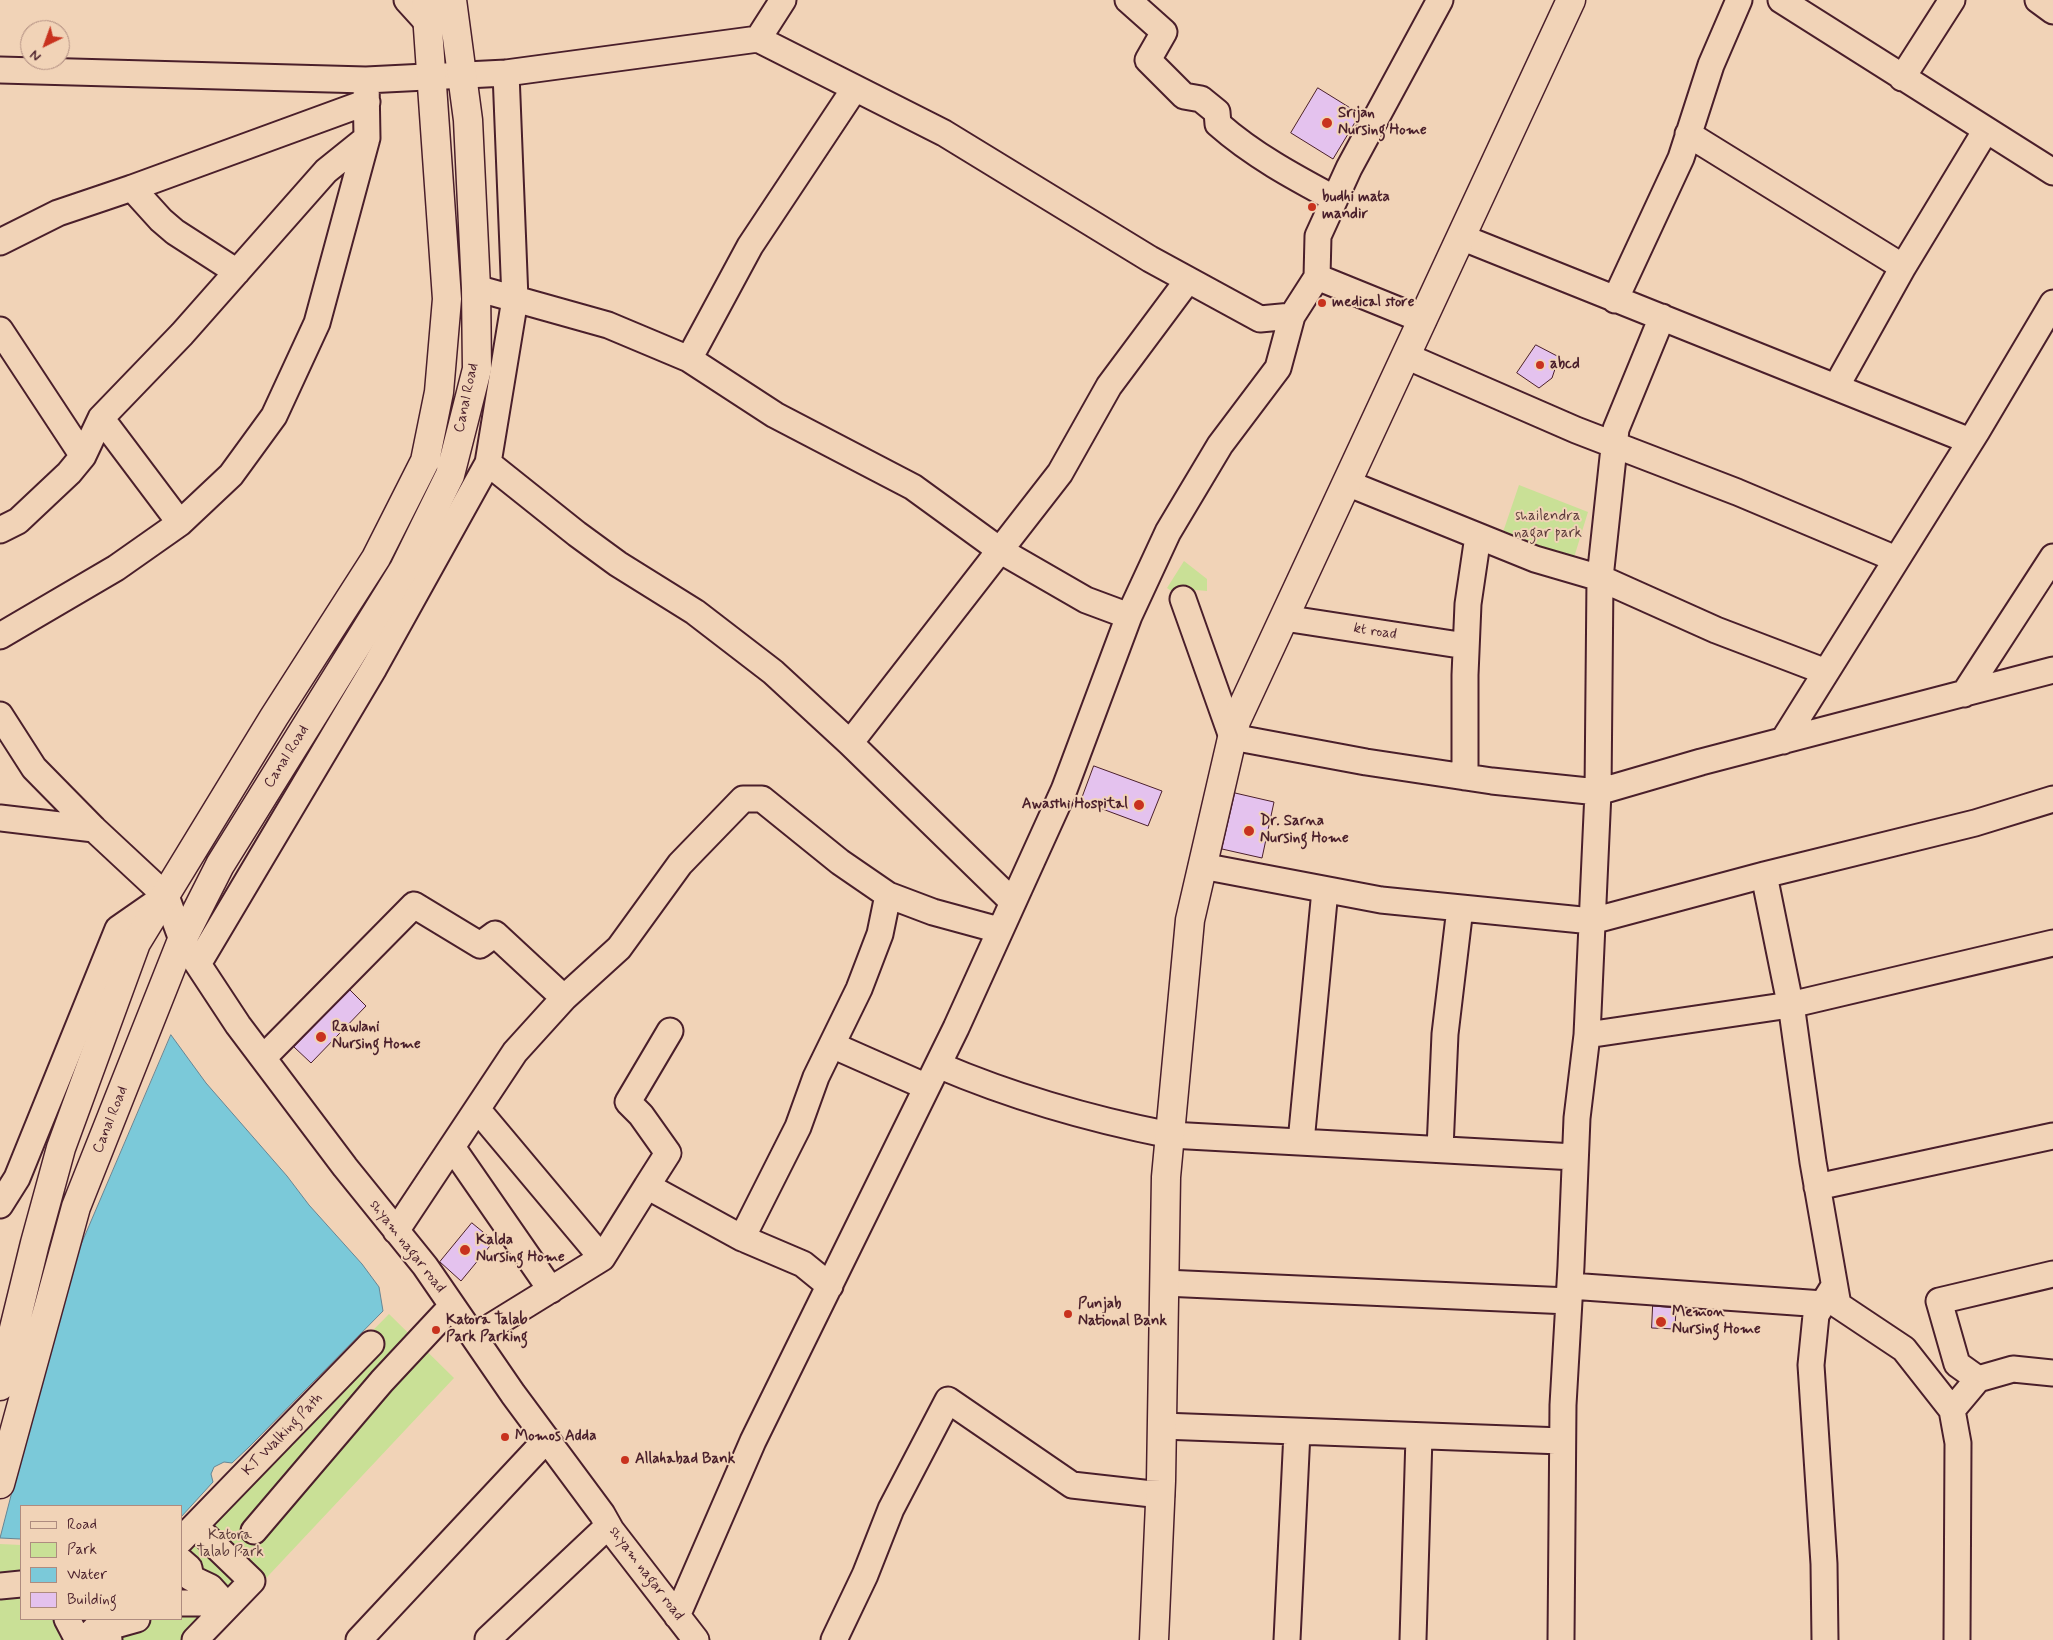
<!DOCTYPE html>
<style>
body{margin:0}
#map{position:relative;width:2053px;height:1640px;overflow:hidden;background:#f1d3b7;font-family:Mynerve,sans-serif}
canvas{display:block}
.legend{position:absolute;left:20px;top:1505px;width:162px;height:115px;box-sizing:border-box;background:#f1d3b7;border:1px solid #ae8b7f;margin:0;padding:6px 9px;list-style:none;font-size:15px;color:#4a1f2b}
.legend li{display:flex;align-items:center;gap:10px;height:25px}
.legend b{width:25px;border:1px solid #ae8b7f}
.north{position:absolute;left:20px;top:20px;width:50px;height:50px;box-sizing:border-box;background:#f1d3b7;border:1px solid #ae8b7f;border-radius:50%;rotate:222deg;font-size:14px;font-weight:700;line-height:20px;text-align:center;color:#4a1f2b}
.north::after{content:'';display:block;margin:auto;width:18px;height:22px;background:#c8321e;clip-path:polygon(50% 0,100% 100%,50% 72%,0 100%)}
</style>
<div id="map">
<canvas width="2053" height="1640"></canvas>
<ul class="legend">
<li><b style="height:6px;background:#f1d3b7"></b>Road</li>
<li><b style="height:14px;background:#c9e096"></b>Park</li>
<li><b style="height:14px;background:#7bc9d9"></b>Water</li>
<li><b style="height:14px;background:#e4c2ee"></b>Building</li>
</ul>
<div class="north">N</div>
</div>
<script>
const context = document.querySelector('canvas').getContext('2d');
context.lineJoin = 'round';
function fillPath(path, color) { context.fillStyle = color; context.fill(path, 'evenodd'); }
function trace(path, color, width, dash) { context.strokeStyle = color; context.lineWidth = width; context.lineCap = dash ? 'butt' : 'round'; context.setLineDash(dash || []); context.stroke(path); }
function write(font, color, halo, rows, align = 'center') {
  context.font = font + ' Mynerve,sans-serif'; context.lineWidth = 4; context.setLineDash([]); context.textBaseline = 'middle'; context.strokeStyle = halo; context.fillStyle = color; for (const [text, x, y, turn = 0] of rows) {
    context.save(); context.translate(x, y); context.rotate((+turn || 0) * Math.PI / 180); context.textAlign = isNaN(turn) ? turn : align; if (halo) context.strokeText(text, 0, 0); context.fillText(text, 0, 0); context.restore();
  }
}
fillPath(new Path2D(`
 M1519,485L1588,512L1572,564L1502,535Z
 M1184,561L1207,579V591L1196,590L1183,599L1167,588Z
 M389,1314L454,1378L208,1640H0V1544L21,1545V1619H181V1525Z`), '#c9e096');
const water = new Path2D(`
 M171,1035L206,1083L287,1176L309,1205L362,1264L379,1287L383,1311L249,1447L232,1463L224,1462L214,1467L211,1474L213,1482L181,1517V1506H21V1539L0,1538L56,1322L80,1247Z`);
fillPath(water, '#7bc9d9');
trace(water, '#678593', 1);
const building = new Path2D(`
 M1318,88L1360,114L1333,159L1291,133Z
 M1536,345L1559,357L1552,378L1539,388L1517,373Z
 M1094,766L1162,791L1148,826L1081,801Z
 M1235,793L1274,802L1262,858L1222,849Z
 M350,990L366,1006L311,1063L294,1047Z
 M472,1223L494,1241L461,1281L440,1262Z
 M1653,1306L1676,1308L1675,1329L1652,1328Z`);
fillPath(building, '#e4c2ee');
trace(building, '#4a1f2b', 1);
const minor = new Path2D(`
 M407,0L427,22
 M1128,0L1164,32L1148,60L1184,96L1201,99L1217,112L1218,124C1253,155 1294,177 1335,199
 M1781,0L2053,172
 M2038,0L2053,11
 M758,39L783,0
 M0,70L366,80L506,73L758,39L944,133L1150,259L1260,319L1292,316L1317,277L1423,320
 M1902,78L1952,0
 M1688,134L1903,267
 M132,188L161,220L175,232L237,272
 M1461,237L1970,441
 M0,242L58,213L132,188L367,102
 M1317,277L1318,236L1349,168L1440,0
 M476,288L608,325L689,359L775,415L913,487L1001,551L1086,600L1129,616
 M1615,300L1681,158L1711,65L1739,0
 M0,330L83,456
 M1406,356L1576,430L1737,492L1896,559
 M689,359L750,246L855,88
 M1836,387L1903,267L1986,130
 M101,418L180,523
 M488,463L577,534L618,564L695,612L773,672L850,743L1012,901
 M1347,483L1535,559L1600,578L1716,630L1826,672
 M0,530L18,521L69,473L83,456L101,418L182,334L326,171L367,138
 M1183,599L1232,737L1366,762L1492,781L1598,792L1701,762L2053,670
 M1284,618L1466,646
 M0,636L116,568L180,523L231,475L274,416L317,323L367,138L366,80
 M1964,694L2053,557
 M0,715L34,768L94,829L166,896L182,940L238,1025L345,1167L425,1266L513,1394L602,1514L611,1530L696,1640
 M1783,741L1977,431L2053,303
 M850,743L1060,473L1109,386L1188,280
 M1465,777V675L1468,604L1478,536
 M0,818L94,829
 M1202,866L1381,900L1592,921L1764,875L1975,823L2053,799
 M1764,875L1793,1018L1813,1162L1838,1305L1904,1349L1952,1410L1958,1443L1957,1640
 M198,964L374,668L488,463L515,299L506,73
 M670,1031L628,1102L641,1115L668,1153L647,1186L742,1238L803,1264L830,1286
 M1587,1035L1790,1005L2053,943
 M832,1045L927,1087
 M263,1058L414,905L480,945L495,934L564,998
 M938,1065C1013,1097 1089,1119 1170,1135L1575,1157
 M477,1109L602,1258L647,1186
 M1301,1142L1325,890
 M452,1147L551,1290
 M1440,1149L1445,1034L1460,908
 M1817,1187L2053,1136
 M0,1205L17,1178L118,929L164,897
 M396,1231L515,1052L564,998L619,948L680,864L743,799H762L840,862L888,895L933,912L999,930
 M742,1238L798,1127L816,1077L859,989L880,934L888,895
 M1164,1283L1569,1301
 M1570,1286L1823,1304
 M474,1337L602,1258
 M1978,1379L1957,1364L1939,1301L2053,1274
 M1952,1410L1978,1379L2013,1369L2053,1373
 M1162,1426L1562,1441
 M195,1526L252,1581L195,1640
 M254,1531L382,1381L452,1306
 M181,1540L371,1344
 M181,1561L189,1568L191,1578L210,1587L220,1598L215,1603H181
 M0,1586L21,1584
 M677,1616L753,1441L956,1028L1064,790L1129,616L1168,532L1220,445L1278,368L1292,316
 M67,1619L78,1640
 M488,1639L608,1526
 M84,1640L105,1619
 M109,1640L108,1632L112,1626L137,1619
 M359,1640L547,1439
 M834,1640L865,1575L891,1509L948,1400L1072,1485L1161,1495
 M1287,1640L1297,1432
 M1413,1640L1419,1436
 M1561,1640L1563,1405L1571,1266L1577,1118L1587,1035L1598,792L1600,578L1616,429L1662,317
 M1825,1640L1824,1564L1811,1365L1816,1315L1834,1286`);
const major = new Path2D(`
 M0,1386L35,1243L61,1148L136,943L274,717L376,558L425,461L439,392L447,299L426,0
 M0,1484L76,1207L182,940L220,865L404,569L450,475L477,369L476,288L468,120L452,0
 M1154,1640L1161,1481L1166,1177L1190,920L1236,721L1571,0`);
trace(minor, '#4a1f2b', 29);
trace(major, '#4a1f2b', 31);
trace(minor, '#f1d3b7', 25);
trace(major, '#f1d3b7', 28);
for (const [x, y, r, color] of [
 [1327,123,6,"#c8321e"],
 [1312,207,5,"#c8321e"],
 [1322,303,5,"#c8321e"],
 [1540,365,5,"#c8321e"],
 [1139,805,6,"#c8321e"],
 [1249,831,6,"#c8321e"],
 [321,1037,6,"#c8321e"],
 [465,1250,6,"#c8321e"],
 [1068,1314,5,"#c8321e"],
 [1661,1322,6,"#c8321e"],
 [436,1330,5,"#c8321e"],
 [505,1437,5,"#c8321e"],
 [625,1460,5,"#c8321e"]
]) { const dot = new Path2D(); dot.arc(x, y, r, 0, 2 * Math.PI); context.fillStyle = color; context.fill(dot); trace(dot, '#f1d3b7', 2); }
write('bold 15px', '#4a1f2b', '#f1d3b7', [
 ["Srijan",1338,114],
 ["Nursing Home",1338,131],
 ["budhi mata",1322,198],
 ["mandir",1322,215],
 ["medical store",1332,303],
 ["abcd",1550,365],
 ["Awasthi Hospital",1128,805,"right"],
 ["Dr. Sarna",1260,822],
 ["Nursing Home",1260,839],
 ["Rawlani",332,1028],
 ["Nursing Home",332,1045],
 ["Kalda",476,1241],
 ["Nursing Home",476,1258],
 ["Punjab",1078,1305],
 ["National Bank",1078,1322],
 ["Memon",1672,1313],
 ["Nursing Home",1672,1330],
 ["Katora Talab",446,1321],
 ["Park Parking",446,1338],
 ["Momos Adda",515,1437],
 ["Allahabad Bank",635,1460]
], 'left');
write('15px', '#4a1f2b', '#f1d3b7', [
 ["Canal Road",467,398,-78],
 ["kt road",1375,632,9],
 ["Canal Road",287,757,-58],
 ["Canal Road",111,1120,-68],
 ["shyam nagar road",407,1247,52],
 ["KT Walking Path",283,1435,-46],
 ["shyam nagar road",646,1574,53]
]);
write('15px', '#5d3c3b', '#f1d3b7', [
 ["shailendra",1548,517],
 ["nagar park",1548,534],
 ["Katora",230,1536],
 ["Talab Park",230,1553]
]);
</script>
